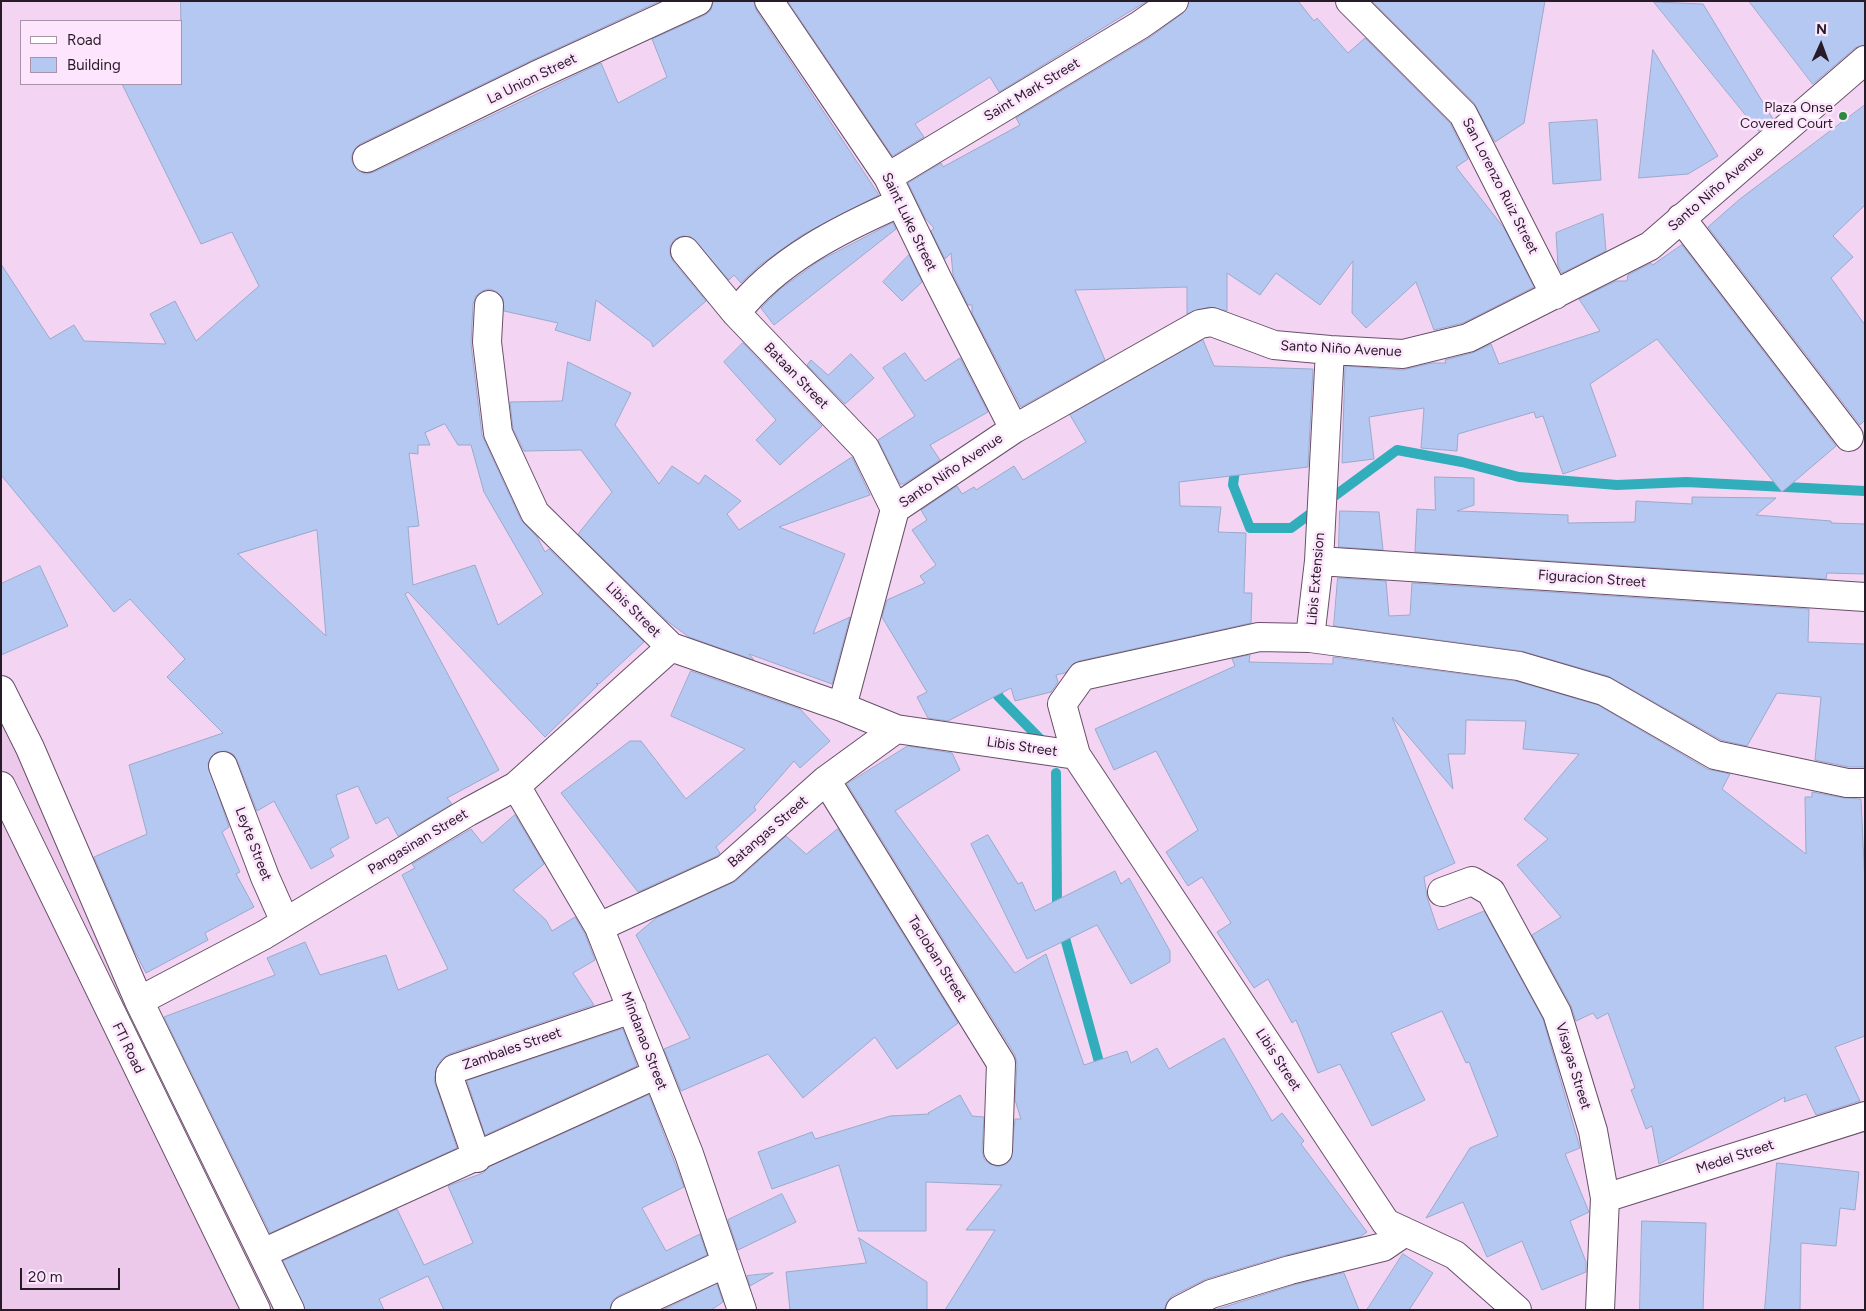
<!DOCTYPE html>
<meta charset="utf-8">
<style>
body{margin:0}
#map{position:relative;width:1866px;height:1311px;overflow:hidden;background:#f3d5f3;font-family:Figtree,sans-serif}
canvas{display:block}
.frame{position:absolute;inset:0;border:2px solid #261b26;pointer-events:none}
.legend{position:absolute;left:20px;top:20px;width:162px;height:65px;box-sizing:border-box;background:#fde5fd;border:1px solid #a794a7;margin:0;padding:6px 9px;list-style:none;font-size:15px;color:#261b26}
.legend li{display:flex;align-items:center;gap:10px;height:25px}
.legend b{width:25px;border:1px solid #a794a7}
.north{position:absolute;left:1796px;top:20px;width:50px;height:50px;-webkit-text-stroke:4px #fde5fd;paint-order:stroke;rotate:2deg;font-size:14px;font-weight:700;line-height:20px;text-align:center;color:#261b26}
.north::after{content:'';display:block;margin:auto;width:18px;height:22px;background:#261b26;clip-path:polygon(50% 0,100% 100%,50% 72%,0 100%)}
.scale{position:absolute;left:20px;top:1268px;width:100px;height:22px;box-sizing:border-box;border:2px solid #261b26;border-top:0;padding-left:6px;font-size:15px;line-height:18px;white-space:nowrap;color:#261b26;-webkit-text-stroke:4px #fde5fd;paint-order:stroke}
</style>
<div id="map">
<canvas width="1866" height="1311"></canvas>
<div class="frame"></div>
<ul class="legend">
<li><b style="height:6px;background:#fff"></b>Road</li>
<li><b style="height:14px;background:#b5c8f2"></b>Building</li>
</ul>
<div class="north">N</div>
<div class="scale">20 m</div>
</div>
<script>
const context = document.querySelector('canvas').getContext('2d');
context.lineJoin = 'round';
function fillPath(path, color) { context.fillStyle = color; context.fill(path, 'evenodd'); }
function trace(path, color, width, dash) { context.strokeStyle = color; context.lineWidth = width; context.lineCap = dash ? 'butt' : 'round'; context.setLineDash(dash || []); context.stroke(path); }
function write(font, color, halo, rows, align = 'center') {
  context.font = font + ' Figtree,sans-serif'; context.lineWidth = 5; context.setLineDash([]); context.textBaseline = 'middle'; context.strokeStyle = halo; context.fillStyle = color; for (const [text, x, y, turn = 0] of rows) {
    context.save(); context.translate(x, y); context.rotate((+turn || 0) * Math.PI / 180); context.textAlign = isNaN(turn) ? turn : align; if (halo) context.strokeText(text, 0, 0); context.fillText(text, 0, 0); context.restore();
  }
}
fillPath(new Path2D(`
 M1,695L290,1310H1Z`), '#ecc8eb');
trace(new Path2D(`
 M1236,462L1233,485L1250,528H1291L1397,450L1462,462L1519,477L1617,485L1686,482L1865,491
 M998,683V696L1045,744
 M1056,773L1057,901L1059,913
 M1062,927L1102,1073`), '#32adbb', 10);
const building = new Path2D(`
 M181,1H660L528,62L360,144L354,150L351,157L353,164L358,171L366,174L374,172L601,63L618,103L667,77L652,39L705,15L711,10L713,1H754L756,10L879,195L802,235L760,265L741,283L734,275L729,280L691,237L683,236L675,239L670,246V254L673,261L706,301L653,347L651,342L596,300L590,341L555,330L558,323L504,311L503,298L497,292L490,289L482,291L476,296L473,304L471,344L482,435L521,520L537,537L545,552L549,549L644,642L599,684L596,683L598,685L545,737L408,592L405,594L499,770L447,798L452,804L398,836L388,817L376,824L358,786L336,795L349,838L330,849L334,856L311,869L274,801L257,811L237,760L233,754L226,751L217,752L211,757L208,764L229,827L222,832L240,872L236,874L254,907L205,933L208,940L146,973L134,950L94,857L147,834L129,765L223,733L167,677L185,659L130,599L114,612L1,475V264L50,339L74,325L84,341L166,344L150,314L175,301L196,341L259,286L232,232L201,244L122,84H181ZM445,424L458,445H471L484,492L543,594L498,625L475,565L413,585L408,527L419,526L409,453L418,454V445H430L425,433ZM317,530L326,636L238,554Z
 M788,1H1147L999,92L990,77L915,124L924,137L893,156Z
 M1189,1H1298L1314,21L1317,18L1348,53L1365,38L1450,123L1468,159L1456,167L1504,228L1534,287L1463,323L1434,330L1416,282L1366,328L1352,313L1353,261L1320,305L1276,273L1260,295L1227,273V311L1209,307L1187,314V287L1075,290L1105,360L1021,407L972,313V305H968L953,275L951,253L945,259L931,231L934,228L925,218L908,183L941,163L943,167L1020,125L1016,118L1149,38L1183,13Z
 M1372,1H1545L1524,123L1495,142L1474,103Z
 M1749,1H1865V45L1855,48L1813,84Z
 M1654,2L1703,4L1773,119L1759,131Z
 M1653,50L1718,156L1688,174L1639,178Z
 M1865,105V205L1833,236L1853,257L1831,278L1865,325V420L1860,425L1708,227L1740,199Z
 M1597,120L1601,180L1553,184L1549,123Z
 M1603,214L1606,251L1562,273L1558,266L1556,233Z
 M893,223L896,229L774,325L761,308L780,289L819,261Z
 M1682,245L1836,446L1782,492L1657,339L1590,384L1616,456L1563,474L1543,416L1536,418L1534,412L1458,434L1457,451L1421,448L1424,408L1369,417L1374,459L1342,463L1345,366L1402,370L1432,363H1446L1445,360L1472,353L1491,344L1499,364L1600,331L1579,299L1616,281H1627L1628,275L1651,263L1652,265Z
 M909,255L922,282L902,301L883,282Z
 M1203,340L1214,366L1313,369L1308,467L1179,482L1180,506L1221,507L1218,532L1246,533L1244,593H1252L1251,623L1079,661L1065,673L1056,675L1058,682L1051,692L1015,701L1011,688L948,721L928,718L917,697L927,692L882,617L887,600L925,583L920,576L936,565L912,530L927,520L921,510L957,486L962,494L974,487L976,490L1014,466L1023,480L1086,442L1070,415Z
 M743,343L822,426L780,465L756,440L776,420L724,362Z
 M905,353L925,381L960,358L988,412L930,445L940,460L904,484H900L878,440L915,416L883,368Z
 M851,354L874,378L845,404L807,365L811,360L828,375Z
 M568,362L631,393L615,425L659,484L672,466L699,484L705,475L741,501L727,514L739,530L852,457L870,495L779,527L845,554L813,634L850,617L832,684L749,654L754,660L689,637L667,621L578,534L612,492L581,450L524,451L513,429L510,402L562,401Z
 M1435,477L1474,478V505L1457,511L1568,515V523L1635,522L1636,501L1692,504V497L1776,498L1756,515L1831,521V523L1865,524V574L1827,573L1826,579L1415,552L1417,509L1435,510Z
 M1340,511L1379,512L1383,550L1339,547Z
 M40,566L68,626L1,655V584Z
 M1338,578L1386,581L1389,616L1410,615L1412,583L1809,609L1808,642L1865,644V767H1849L1815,760L1821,697L1777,693L1747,746L1721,740L1608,676L1521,651L1334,626Z
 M1250,655L1249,662L1333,664V657L1516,681L1598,705L1707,769L1730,774L1722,789L1806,854L1805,797H1812V792L1844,798L1861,799L1865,885V1036L1835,1047L1860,1101L1816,1115L1806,1094L1784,1102L1785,1097L1659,1164L1652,1126L1646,1129L1631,1090L1635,1088L1608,1013L1597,1019L1593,1013L1576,1021L1571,1006L1532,935L1561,917L1517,865L1548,839L1524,819L1579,754L1523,749L1526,721L1466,720L1465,754H1448L1453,789L1392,717L1455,863L1424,877L1427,897L1438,930L1484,911L1543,1019L1580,1148L1565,1154L1589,1212L1570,1221L1586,1262V1272L1542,1290L1522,1241L1487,1257L1463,1202L1426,1218L1470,1148L1498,1136L1469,1062L1466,1063L1442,1011L1391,1033L1425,1100L1372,1126L1340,1064L1318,1073L1296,1020L1292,1023L1268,979L1254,988L1217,932L1231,923L1202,877L1188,886L1166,852L1198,830L1156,751L1114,770L1095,729L1235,666L1232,659Z
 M691,671L800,709L830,741L800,768L794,761L754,807L756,810L716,847L720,853L717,856L638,892L561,793L630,741H641L686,799L745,749L671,716Z
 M908,746L952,753L960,770L895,811L1015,973L1046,954L1084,1065L1127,1051L1131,1063L1157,1048L1169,1069L1224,1038L1272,1121L1282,1113L1304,1141L1301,1144L1367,1232L1360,1237L1286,1255L1206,1279L1172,1296L1167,1302L1164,1310H945L995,1230H966L1002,1185L926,1182V1231H858L839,1165L772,1189L758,1152L812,1132L815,1139L890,1116L929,1114L928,1113L960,1095L972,1116L984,1117L982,1150L984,1159L990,1164L998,1167L1006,1164L1011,1159L1015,1119H1021L1015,1100L1017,1064L1015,1055L847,784Z
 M515,815L544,864L513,890L546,920L552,931L575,917L585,934L595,960L573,973L594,1005L449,1054L442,1059L438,1065L434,1080L457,1148L270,1233L164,1017L275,975L267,958L305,942L320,975L386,955L398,990L448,969L402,875L415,868L412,864L471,829L482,843Z
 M838,829L958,1023L897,1069L875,1037L803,1098L768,1054L681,1091L664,1049L690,1038L636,935L656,918L736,881L786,836L806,854Z
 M988,835L1018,884L1022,882L1035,911L1115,871L1121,884L1129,878L1170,951V962L1131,984L1097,925L1027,959L971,844Z
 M623,1029L637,1066L485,1135L467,1081Z
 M649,1095L684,1187L642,1208L666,1251L700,1234L707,1255L618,1296L612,1301L610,1310H444L428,1276L379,1299L384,1310H305L283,1261L397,1209L424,1265L473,1243L448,1186L483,1173L489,1167Z
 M1777,1163L1859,1172L1855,1210L1840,1208L1836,1246L1801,1243L1800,1310H1765Z
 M782,1194L796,1222L738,1250L728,1220Z
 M1642,1221L1706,1223L1703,1310H1640Z
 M859,1238L927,1282V1310H790L786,1272L866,1263Z
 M1403,1254L1433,1273L1409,1310H1367Z
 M773,1273L750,1286L747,1276Z
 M1344,1273L1359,1310H1215L1294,1285Z
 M717,1284L723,1302L711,1310H663Z`);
fillPath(building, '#b5c8f2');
trace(building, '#9aa9ca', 1);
const street = new Path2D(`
 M769,1L888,177L938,280L1014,429
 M1350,1L1463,114L1555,295
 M367,158L535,76L698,1
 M888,177L1140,25L1174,1
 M1681,218L1849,437
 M685,251L736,313L865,448L895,509
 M489,305L487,342L498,433L535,513L671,647L842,707L896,729L1076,755
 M736,313C776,261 840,229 899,203
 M1319,561L1865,597
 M1310,638L1319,561L1330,350
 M1,690L30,748L139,1001L290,1310
 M842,707L895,509L1014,429L1200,324L1212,322L1274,345L1330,350L1403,354L1468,338L1650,246L1865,60
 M223,766L265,877L285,922
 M826,780L1001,1063L998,1151
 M516,786L599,927L689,1154L742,1310
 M1442,892L1472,881L1491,892L1557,1013L1593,1131L1605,1198L1600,1310
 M599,927L726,869L826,780L896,729
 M139,1001L264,935L468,812L516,786L671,647
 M477,1158L450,1080V1074L454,1069L632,1009
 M1605,1198L1865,1116
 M263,1253L657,1074
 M625,1310L726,1263
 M1180,1310L1211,1294L1290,1270L1383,1247L1405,1232
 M1517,1310L1455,1255L1386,1223L1076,755L1062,704L1082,676L1259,637L1310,638L1519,666L1604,691L1715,755L1847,783H1865`);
const secondary = new Path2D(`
 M1,786L256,1310`);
trace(street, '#694f69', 30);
trace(secondary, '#694f69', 30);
trace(street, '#fff', 28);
trace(secondary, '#fff', 28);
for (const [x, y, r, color] of [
 [1843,116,5,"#2d8b3d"]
]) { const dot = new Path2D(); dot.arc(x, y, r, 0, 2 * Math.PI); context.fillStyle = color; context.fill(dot); trace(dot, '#fde5fd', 2); }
write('14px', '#261b26', '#fde5fd', [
 ["La Union Street",532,79,-26],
 ["Saint Mark Street",1032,90,-31],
 ["San Lorenzo Ruiz Street",1500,186,63],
 ["Santo Niño Avenue",1716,189,-41],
 ["Saint Luke Street",909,222,64],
 ["Santo Niño Avenue",1341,349,3],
 ["Bataan Street",796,376,46],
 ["Santo Niño Avenue",951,471,-34],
 ["Libis Extension",1316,579,-85],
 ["Figuracion Street",1592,579,4],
 ["Libis Street",633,610,45],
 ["Libis Street",1022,747,8],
 ["Batangas Street",768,832,-41],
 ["Pangasinan Street",418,842,-31],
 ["Leyte Street",253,844,69],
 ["Tacloban Street",937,959,58],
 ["Mindanao Street",644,1041,69],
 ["FTI Road",128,1048,64],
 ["Zambales Street",512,1049,-19],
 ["Libis Street",1278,1060,57],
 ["Visayas Street",1573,1066,73],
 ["Medel Street",1735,1157,-18]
]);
write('14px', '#261b26', '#fde5fd', [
 ["Plaza Onse",1833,108],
 ["Covered Court",1833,124]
], 'right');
</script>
